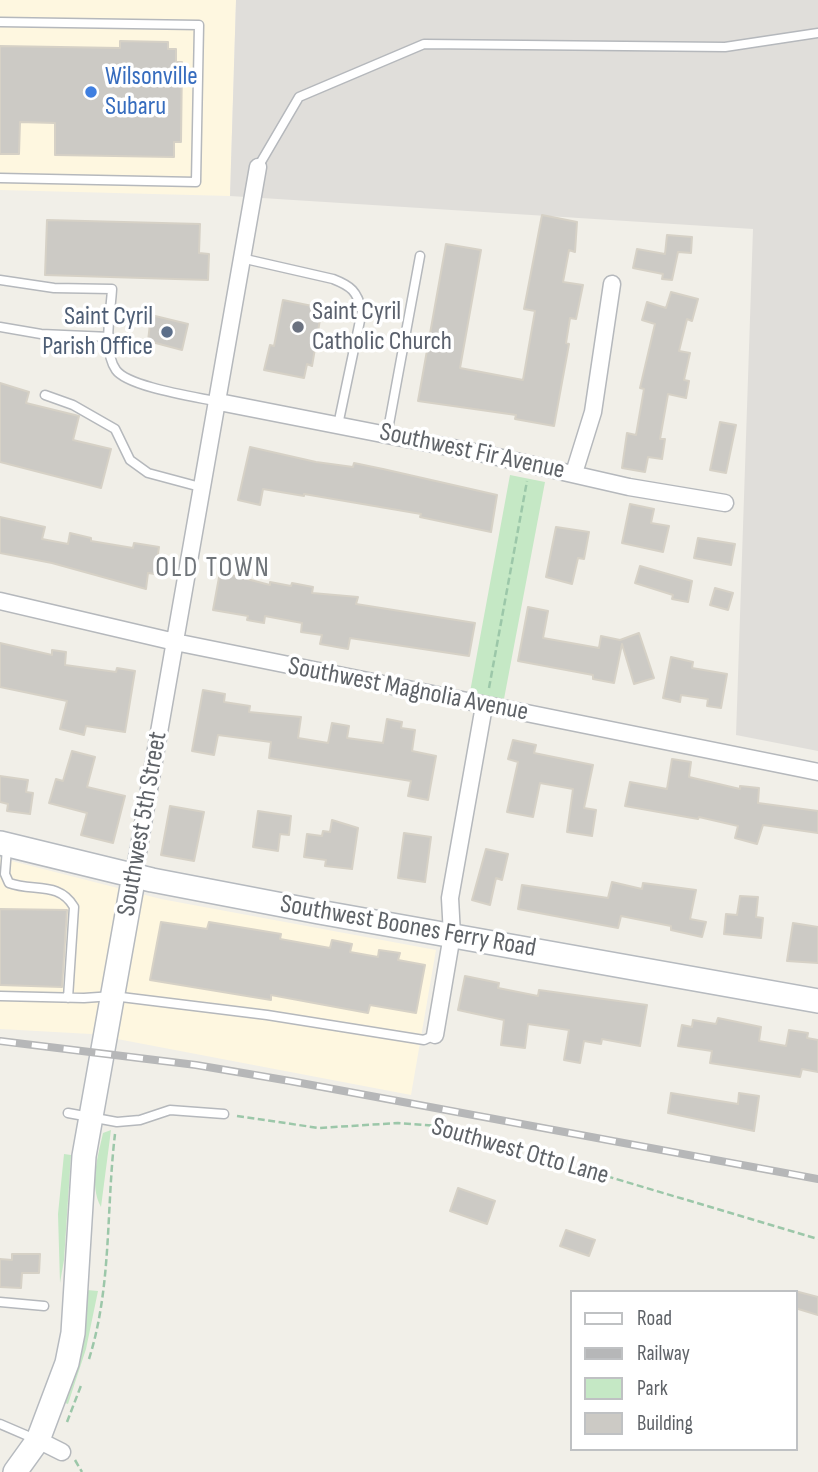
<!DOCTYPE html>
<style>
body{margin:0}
#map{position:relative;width:818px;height:1472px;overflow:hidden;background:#f1efe8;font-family:"Sofia Sans Condensed",sans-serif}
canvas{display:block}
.legend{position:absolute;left:570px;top:1290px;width:228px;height:161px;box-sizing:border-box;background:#fff;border:2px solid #bfc1c3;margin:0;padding:9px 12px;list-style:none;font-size:21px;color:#5f6368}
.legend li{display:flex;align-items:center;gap:14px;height:35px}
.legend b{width:35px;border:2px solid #bfc1c3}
</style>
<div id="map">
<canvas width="818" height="1472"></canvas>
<ul class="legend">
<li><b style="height:9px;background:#fff"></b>Road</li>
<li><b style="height:9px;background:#b6b7b8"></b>Railway</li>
<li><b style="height:19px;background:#c5e8c5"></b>Park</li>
<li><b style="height:19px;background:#cccac5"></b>Building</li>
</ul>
</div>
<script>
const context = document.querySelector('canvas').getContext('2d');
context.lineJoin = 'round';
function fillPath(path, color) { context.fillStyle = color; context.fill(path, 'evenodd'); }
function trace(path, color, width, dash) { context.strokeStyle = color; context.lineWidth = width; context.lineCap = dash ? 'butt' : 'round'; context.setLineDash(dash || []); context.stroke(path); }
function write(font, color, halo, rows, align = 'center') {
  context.font = font + ' "Sofia Sans Condensed",sans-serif'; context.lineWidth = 7; context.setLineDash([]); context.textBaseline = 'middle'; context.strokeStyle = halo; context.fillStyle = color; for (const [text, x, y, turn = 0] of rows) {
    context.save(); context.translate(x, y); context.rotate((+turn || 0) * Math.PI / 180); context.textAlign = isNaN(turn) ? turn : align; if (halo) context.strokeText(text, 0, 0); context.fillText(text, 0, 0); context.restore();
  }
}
fillPath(new Path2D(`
 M0,0H236L230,196L0,190Z
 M0,858L161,899L436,950L411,1095L91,1034L0,1029Z`), '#fef7e0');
fillPath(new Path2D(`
 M236,0H818V751L736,735L753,229L230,196Z`), '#e0deda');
fillPath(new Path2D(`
 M510,475L545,482L504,699L470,692Z
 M111,1130L101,1207C89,1185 98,1156 103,1133Z
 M64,1154L71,1155L64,1260L60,1283L58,1214Z
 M87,1290L98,1291L86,1349L68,1404L62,1402Z`), '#c5e8c5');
const building = new Path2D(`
 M120,41L168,42V49H176V62H182L181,142H174V157L55,155V123L20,122L19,154H0V46L120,48Z
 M542,215L577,222L575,252L569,250L563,282L583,285L576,319L570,318L566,343L569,344L554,426L515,419L516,415L418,401L446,244L481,250L460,368L523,380L535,311L524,309Z
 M47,220L200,224L199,253L209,254L208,280L45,275Z
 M667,235L692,237L691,253L678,252L672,280L662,279L663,274L633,268L637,249L665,254Z
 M671,292L698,299L692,321L687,319L679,351L690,353L684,380L689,381L686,398L668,394L660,439H665L662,459L648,457L645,472L622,468L627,433L636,435L644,389L640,388L655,324L642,320L647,302L666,308Z
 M283,300L322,308L312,366L307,364L304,378L264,370L270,345L274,346Z
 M151,315L188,324L182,350L148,341Z
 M0,383L29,392L26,403L79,416L73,440L111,449L101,488L0,462Z
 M720,422L736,425L726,473L710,470Z
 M250,447L316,462L353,467L354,463L383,469L497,495L491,532L420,517L421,514L304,494V496L263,489L260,505L238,500Z
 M630,504L654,509L651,523L669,526L663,552L622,543Z
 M0,517L45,527L42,539L68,544L70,533L91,538V541L133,548L134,543L159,547L155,574L148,573L146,589L52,563L0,553Z
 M556,527L589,532L584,559L578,558L572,584L546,577Z
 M698,538L735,544L731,565L694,558Z
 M640,566L692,581L688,602L672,599L673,595L635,583Z
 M220,572L270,585V582L291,586L292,583L313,587L312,593L358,597L356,604L475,623L469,656L350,638L348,649L320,644L322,635L301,632L302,623L265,616L264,623L247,620L248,616L213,610Z
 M715,588L733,593L728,610L710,605Z
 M528,607L548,611L543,638L599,648L601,636L620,640L639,633L654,678L634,684L622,644L614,683L593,679V675L518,661Z
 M0,643L52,655V650L66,652L65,665L116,672L117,668L135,671L125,732L86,726L84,735L60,729L67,701L0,687Z
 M671,657L693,662L692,668L727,674L721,708L707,706L708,699L681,695L680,702L663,698Z
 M203,690L225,694L224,702L250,706L249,712L301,717L298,738L328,743L332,723L349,726L347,738L383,743L387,719L402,722L401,728L415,730L412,751L436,756L428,800L408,796L411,781L269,758L271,742L218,735L214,755L192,751Z
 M513,740L536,745L534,753L593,765L584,808L596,810L592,836L567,832L573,789L540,783L533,817L507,812L518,762L508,759Z
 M72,751L95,757L87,787L125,796L113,843L81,835L87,813L49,803L56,779L63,781Z
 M672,759L691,762L689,777L740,789V786L759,788L758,803L818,811V833L763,825L757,844L735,838L738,826L699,817L698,819L625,806L630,782L667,789Z
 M0,776L28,780L26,792L33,793L30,814L7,811L8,804L0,802Z
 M170,806L204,812L194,861L161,855Z
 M258,811L291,816L289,835L280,834L278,851L253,847Z
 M332,820L358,828L352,869L325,866L326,860L304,857L307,834L322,836L323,831L330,832Z
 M404,833L431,837L425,882L398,878Z
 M486,849L508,854L502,880L496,878L490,905L472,900Z
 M612,882L642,889L643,883L696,890L690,919L706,922L702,937L671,930V926L621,916L618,928L518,909L522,885L608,898Z
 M740,896L758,897L756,917L763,918L761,938L724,934L726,914L737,915Z
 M0,909L67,910L62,987L0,985Z
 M161,922L207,929L209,922L281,934L280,939L330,948L332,940L352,944L350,952L378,957L379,950L400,953L398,960L425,965L416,1013L370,1005L368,1013L271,995V1000L150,980Z
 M793,923L818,927V963L787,961Z
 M465,976L499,983L498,988L538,996L539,990L647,1005L640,1046L602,1039L601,1044L584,1041L580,1063L564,1060L569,1030L528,1024L525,1048L501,1045L504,1020L458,1010Z
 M718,1018L761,1027L759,1041L786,1046L789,1030L808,1033L807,1038L818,1040V1072L802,1069L800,1077L710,1063L712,1051L678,1046L682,1025L692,1027L693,1020L716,1024Z
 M671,1093L738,1104L739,1093L759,1096L754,1131L668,1113Z
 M458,1188L495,1201L487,1224L450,1211Z
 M566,1230L595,1240L589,1256L560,1246Z
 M12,1254H40L39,1273H22L21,1288L0,1287V1259L12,1260Z
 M795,1291L818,1297V1315L795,1308Z`);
fillPath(building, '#cccac5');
trace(building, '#d6d1c6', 2);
const lane = new Path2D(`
 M0,22L199,25L196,182L0,178
 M258,167L299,97L424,44L725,47L818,33
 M241,258L333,279C351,286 357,291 362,311L338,425
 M0,280L54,288L112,289C111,312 102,350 116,370C128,387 197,397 219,402
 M0,327L41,334L110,337
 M45,395L73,405L115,429L130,460L148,473L204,488
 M387,435L420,256
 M7,848L5,874L9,883C33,892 59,881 74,907L68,998
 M0,996L84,998L113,996L267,1015L424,1040L435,1035
 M68,1113L117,1122L140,1120L170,1110L224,1114
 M0,1302L44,1306
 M0,1424L35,1439`);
const street = new Path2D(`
 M219,402L489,455L629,487L725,503
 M574,473L593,412L612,284
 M0,601L175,642L818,772
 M134,875L258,167
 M435,1035L452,935L450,898L484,706
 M38,1440L62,1452`);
const secondary = new Path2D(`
 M0,843L152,880L319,912L818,1001
 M15,1472L38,1440L67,1363L73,1333L84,1156L134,875`);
trace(lane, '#b5b8bc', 11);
trace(street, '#b5b8bc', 19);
trace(secondary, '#b6babf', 26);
trace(new Path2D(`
 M489,688L527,481
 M237,1116L319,1128L398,1123L438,1126L818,1239
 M89,1359C112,1286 106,1209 115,1134
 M67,1422L82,1383
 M75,1460L82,1472`), '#9cc7a9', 2.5, [7, 3.5]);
trace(lane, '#fff', 8);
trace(street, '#fff', 16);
trace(secondary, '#fff', 23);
const rail = new Path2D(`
 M0,1041L196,1065L290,1081L818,1179`);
trace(rail, '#b6b7b8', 8);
trace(rail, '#fff', 5, [16]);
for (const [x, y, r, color] of [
 [91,92,7,"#3f7fe0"],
 [298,327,7,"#6b7280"],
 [167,332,7,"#5c6f8a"]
]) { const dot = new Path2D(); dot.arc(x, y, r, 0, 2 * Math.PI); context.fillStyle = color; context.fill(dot); trace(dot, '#fff', 2.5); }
write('26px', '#366cbe', '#fff', [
 ["Wilsonville",105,77],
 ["Subaru",105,107]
], 'left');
write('26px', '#5b616d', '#fff', [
 ["Saint Cyril",312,312],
 ["Catholic Church",312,342]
], 'left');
write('26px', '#4e5e75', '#fff', [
 ["Saint Cyril",153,317],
 ["Parish Office",153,347]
], 'right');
write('26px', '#5f6368', '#fff', [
 ["Southwest Fir Avenue",472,452,12],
 ["Southwest Magnolia Avenue",408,690,11],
 ["Southwest 5th Street",143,824,-80],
 ["Southwest Boones Ferry Road",408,927,10],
 ["Southwest Otto Lane",520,1152,16]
]);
context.letterSpacing = '2px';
write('28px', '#70757a', '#fff', [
 ["OLD TOWN",213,569]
]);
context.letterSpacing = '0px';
</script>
